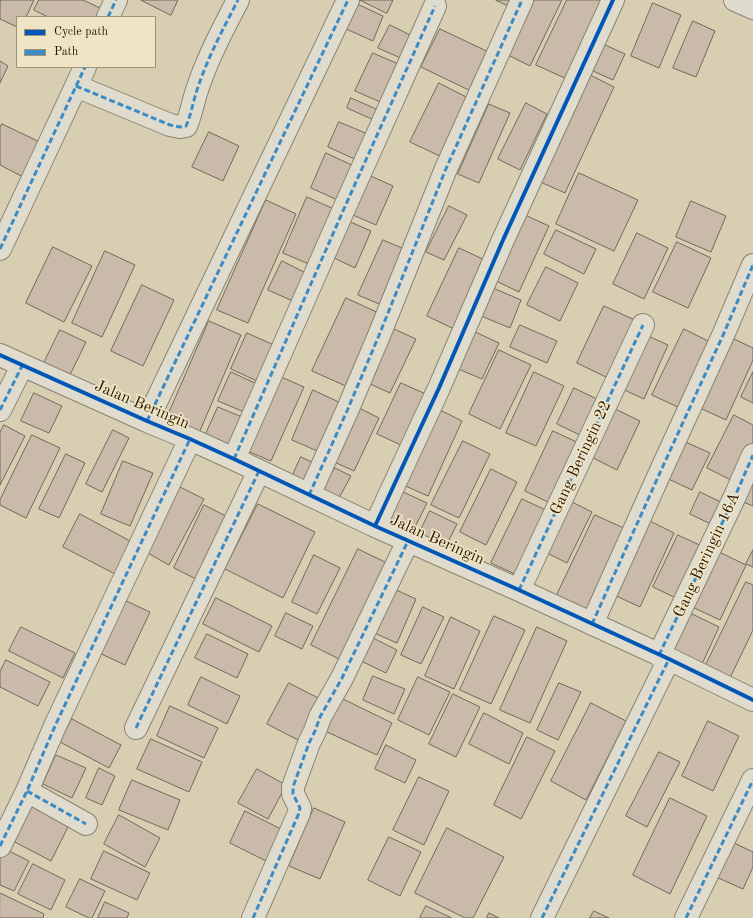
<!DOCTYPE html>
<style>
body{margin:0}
#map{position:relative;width:753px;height:918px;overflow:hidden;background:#d8cfb3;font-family:"Old Standard TT",serif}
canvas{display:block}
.legend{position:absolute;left:16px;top:16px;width:140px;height:52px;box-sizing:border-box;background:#efe5c4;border:1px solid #a09278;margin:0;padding:5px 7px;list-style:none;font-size:12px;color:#291505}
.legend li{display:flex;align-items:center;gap:8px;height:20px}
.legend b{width:20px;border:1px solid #a09278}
</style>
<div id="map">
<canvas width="753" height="918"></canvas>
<ul class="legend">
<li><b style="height:5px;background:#0057b8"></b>Cycle path</li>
<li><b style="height:5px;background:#3b8bc5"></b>Path</li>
</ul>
</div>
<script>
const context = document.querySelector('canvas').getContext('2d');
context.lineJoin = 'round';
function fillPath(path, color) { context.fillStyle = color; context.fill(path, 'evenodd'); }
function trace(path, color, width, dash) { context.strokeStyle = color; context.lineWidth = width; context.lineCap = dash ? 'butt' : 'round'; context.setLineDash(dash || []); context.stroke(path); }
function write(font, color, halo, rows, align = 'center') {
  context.font = font + ' "Old Standard TT",serif'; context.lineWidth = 3.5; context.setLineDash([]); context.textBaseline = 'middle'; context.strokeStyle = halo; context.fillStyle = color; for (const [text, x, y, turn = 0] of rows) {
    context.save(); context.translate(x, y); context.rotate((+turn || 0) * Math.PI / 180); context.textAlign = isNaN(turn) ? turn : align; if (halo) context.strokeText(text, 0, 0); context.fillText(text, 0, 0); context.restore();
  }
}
const building = new Path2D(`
 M1,0H34L26,17H17V27L0,19V3Z
 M39,0H83L100,8L96,17H48L34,10Z
 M141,0H178L171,15Z
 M360,0H393L387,13Z
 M496,0H517L513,8Z
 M530,0H562L530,66L504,53Z
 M567,0H607L569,80L536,65Z
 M355,3L383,16L373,41L344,28Z
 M653,3L681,15L659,68L631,56Z
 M693,21L715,31L696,77L673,68Z
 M390,25L416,38L405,60L378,48Z
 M440,29L495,55L477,94L421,67Z
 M603,44L625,54L613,80L591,70Z
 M373,53L403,66L385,104L355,91Z
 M0,61L8,66L0,83Z
 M586,73L614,87L565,193L536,180Z
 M439,83L470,99L442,157L410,142Z
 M351,98L383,112L378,122L347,108Z
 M526,103L547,114L520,170L498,159Z
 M489,104L510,113L479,183L458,174Z
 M339,122L368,134L357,160L328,147Z
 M2,124L42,143L25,178L0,165V128Z
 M209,132L239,146L223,181L192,167Z
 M326,153L356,167L340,201L311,188Z
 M364,173L393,186L376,225L346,212Z
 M579,173L638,200L614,251L556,224Z
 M307,197L334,209L311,265L283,253Z
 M266,200L296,214L248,323L217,310Z
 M691,201L726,216L711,252L676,237Z
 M449,206L467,215L444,260L426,252Z
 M525,215L549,226L519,292L494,280Z
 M346,220L371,231L355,268L330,256Z
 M556,230L596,249L584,274L544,254Z
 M637,233L668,248L644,299L613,284Z
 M383,240L409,251L384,306L358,295Z
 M677,242L711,258L688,308L653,292Z
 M53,247L92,266L64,322L26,303Z
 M459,248L487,261L454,329L427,316Z
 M105,251L135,265L102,337L72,323Z
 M282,261L308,274L295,302L268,290Z
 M546,267L578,283L560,321L527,305Z
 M142,285L174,300L143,366L111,351Z
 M493,288L521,300L510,328L481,316Z
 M346,298L381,314L348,387L312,371Z
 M604,306L637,321L610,379L577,363Z
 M209,321L241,335L199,433L166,420Z
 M520,325L557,341L547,363L510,347Z
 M394,329L416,339L390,393L368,383Z
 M684,329L714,344L682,409L652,395Z
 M60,330L86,342L69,377L43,365Z
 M473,331L499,343L482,379L456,368Z
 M247,333L274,345L257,381L231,369Z
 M644,334L668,345L644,399L620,388Z
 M732,338L753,348V360L726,420L700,408Z
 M499,350L531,365L500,429L469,414Z
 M231,372L257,384L244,412L218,401Z
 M534,372L564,386L536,446L506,433Z
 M753,372V403L741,397Z
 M279,376L304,387L271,461L245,450Z
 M401,383L426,394L403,446L377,434Z
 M574,388L599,400L582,436L557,424Z
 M313,390L343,404L322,453L292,440Z
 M34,393L62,406L49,433L21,421Z
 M218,407L242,417L229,447L205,436Z
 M357,407L379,418L354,471L332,461Z
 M436,408L462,421L428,496L401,484Z
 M613,408L640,421L617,470L591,457Z
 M734,415L753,425V445L735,482L707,468Z
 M4,425L25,436L0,485V433Z
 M113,430L129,438L102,492L86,484Z
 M553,431L581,444L552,504L525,491Z
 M32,435L60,448L26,518L0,505V500Z
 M681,440L710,453L692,490L664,477Z
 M463,441L490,454L459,518L431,505Z
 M66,454L85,463L59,518L39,509Z
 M301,457L316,464L306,486L291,479Z
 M123,461L153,473L130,526L101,514Z
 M335,468L351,476L339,498L323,489Z
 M491,469L517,482L486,545L460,532Z
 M753,478V506L743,502Z
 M178,486L204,499L169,565L144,551Z
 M401,491L427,503L411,535L386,523Z
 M700,492L727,505L717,527L690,514Z
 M522,499L548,511L517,575L491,563Z
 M568,500L592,512L567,563L543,551Z
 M258,504L315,532L283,598L225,569Z
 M204,505L230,518L200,581L174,568Z
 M430,511L457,524L446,546L419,534Z
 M80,514L132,542L115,574L63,547Z
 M595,515L628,530L587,614L555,599Z
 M646,519L674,533L640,607L612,594Z
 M678,535L706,548L680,600L653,587Z
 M358,549L387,563L339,659L311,645Z
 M715,550L746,565L720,620L688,605Z
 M753,550V567L746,564Z
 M314,555L340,568L317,614L292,602Z
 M746,582L753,585V630L730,678L705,667Z
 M392,588L416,599L397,643L372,632Z
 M216,598L272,626L259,652L203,624Z
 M122,599L150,612L125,665L97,652Z
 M423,607L444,617L421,664L401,655Z
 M688,612L719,627L702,664L671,649Z
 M286,613L313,626L302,649L275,636Z
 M494,616L525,630L491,704L460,690Z
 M451,617L480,631L454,689L425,676Z
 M21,627L75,653L63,678L9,651Z
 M537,627L567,641L530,723L500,710Z
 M207,634L248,654L237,678L195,658Z
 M369,636L397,650L386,673L357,659Z
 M6,660L50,682L38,706L0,687V672Z
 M373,676L405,689L394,714L363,700Z
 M201,677L240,696L227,724L188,705Z
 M418,677L450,692L429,735L398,720Z
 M289,683L322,700L300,741L267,724Z
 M559,683L581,692L558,740L537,730Z
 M453,694L480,707L456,757L429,744Z
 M341,698L392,723L377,755L325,731Z
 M591,703L626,721L586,800L551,781Z
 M170,706L218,728L204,758L157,736Z
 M484,713L523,733L509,764L469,744Z
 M72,719L121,745L109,768L60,742Z
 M708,721L739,736L713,791L682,776Z
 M527,737L555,751L521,819L494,805Z
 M151,739L202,762L189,792L137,769Z
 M386,745L416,760L405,783L375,769Z
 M659,752L680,762L647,827L626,816Z
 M56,755L86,768L72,798L43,784Z
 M99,768L115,776L102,805L86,798Z
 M257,769L286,785L268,819L238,803Z
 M419,777L449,791L424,845L393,830Z
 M132,780L180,800L168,830L119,810Z
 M670,798L707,816L670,894L633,875Z
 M29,804L69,825L51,861L11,840Z
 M314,808L345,822L320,879L289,866Z
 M245,811L283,830L268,862L230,843Z
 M119,815L160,838L145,867L104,844Z
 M447,828L504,857L473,918H465L415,893Z
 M389,837L421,852L400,896L368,880Z
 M732,842L753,852V867L743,889L716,877Z
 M3,848L29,861L14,891L0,885V855Z
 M104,851L150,873L137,900L91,879Z
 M33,864L65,880L51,910L18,894Z
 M80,879L105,891L92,918H89L66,907Z
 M0,893L44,914L43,918H0Z
 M105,902L129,913L127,918H98Z
 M426,906L452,918H420Z
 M594,911L609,918H590Z
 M489,913L499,918H487Z`);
fillPath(building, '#cabaa9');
trace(building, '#71695a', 1);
const minor = new Path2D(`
 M735,0L753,8
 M108,17L116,0
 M76,86L170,125L180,127L186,126C191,115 193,102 197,90C207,59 223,29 238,0
 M0,249L85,67
 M0,355L147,421L190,439L234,459L375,526L519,590L669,659L753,700
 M0,410L22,366
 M147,421L348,0
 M234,459L343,211L435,6
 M309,495L347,411L380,333L445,171L522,0
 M375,526L439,388L503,240L613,0
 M519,590L643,325
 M592,624L663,466L724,333L753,265
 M659,655L736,494L753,455
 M136,728L259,471
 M27,791L86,824
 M0,846L27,791L55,726L190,439
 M253,918L299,813L300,808L293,794V787L309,743L315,731L320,717L342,678L408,541
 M542,918L669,659
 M686,918L753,780`);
trace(minor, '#8a8371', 24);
trace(minor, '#e0dccd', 22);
trace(new Path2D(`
 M108,17L116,0
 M76,86L170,125L180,127L186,126C191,115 193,102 197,90C207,59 223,29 238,0
 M0,249L85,67
 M0,410L22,366
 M147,421L348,0
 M234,459L343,211L435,6
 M309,495L347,411L380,333L445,171L522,0
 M519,590L643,325
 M592,624L663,466L724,333L753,265
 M659,655L736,494L753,455
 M136,728L259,471
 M27,791L86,824
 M0,846L27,791L55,726L190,439
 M253,918L299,813L300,808L293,794V787L309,743L315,731L320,717L342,678L408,541
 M542,918L669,659
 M686,918L753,780`), '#3b8bc5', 3, [6, 3]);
trace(new Path2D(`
 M0,355L147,421L190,439L234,459L375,526L519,590L669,659L753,700
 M375,526L439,388L503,240L613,0`), '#0057b8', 4);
write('16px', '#291505', '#efe5c4', [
 ["Jalan Beringin",142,405,23],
 ["Gang Beringin 22",581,458,-65],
 ["Jalan Beringin",437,540,24],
 ["Gang Beringin 16A",707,555,-65]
]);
</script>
